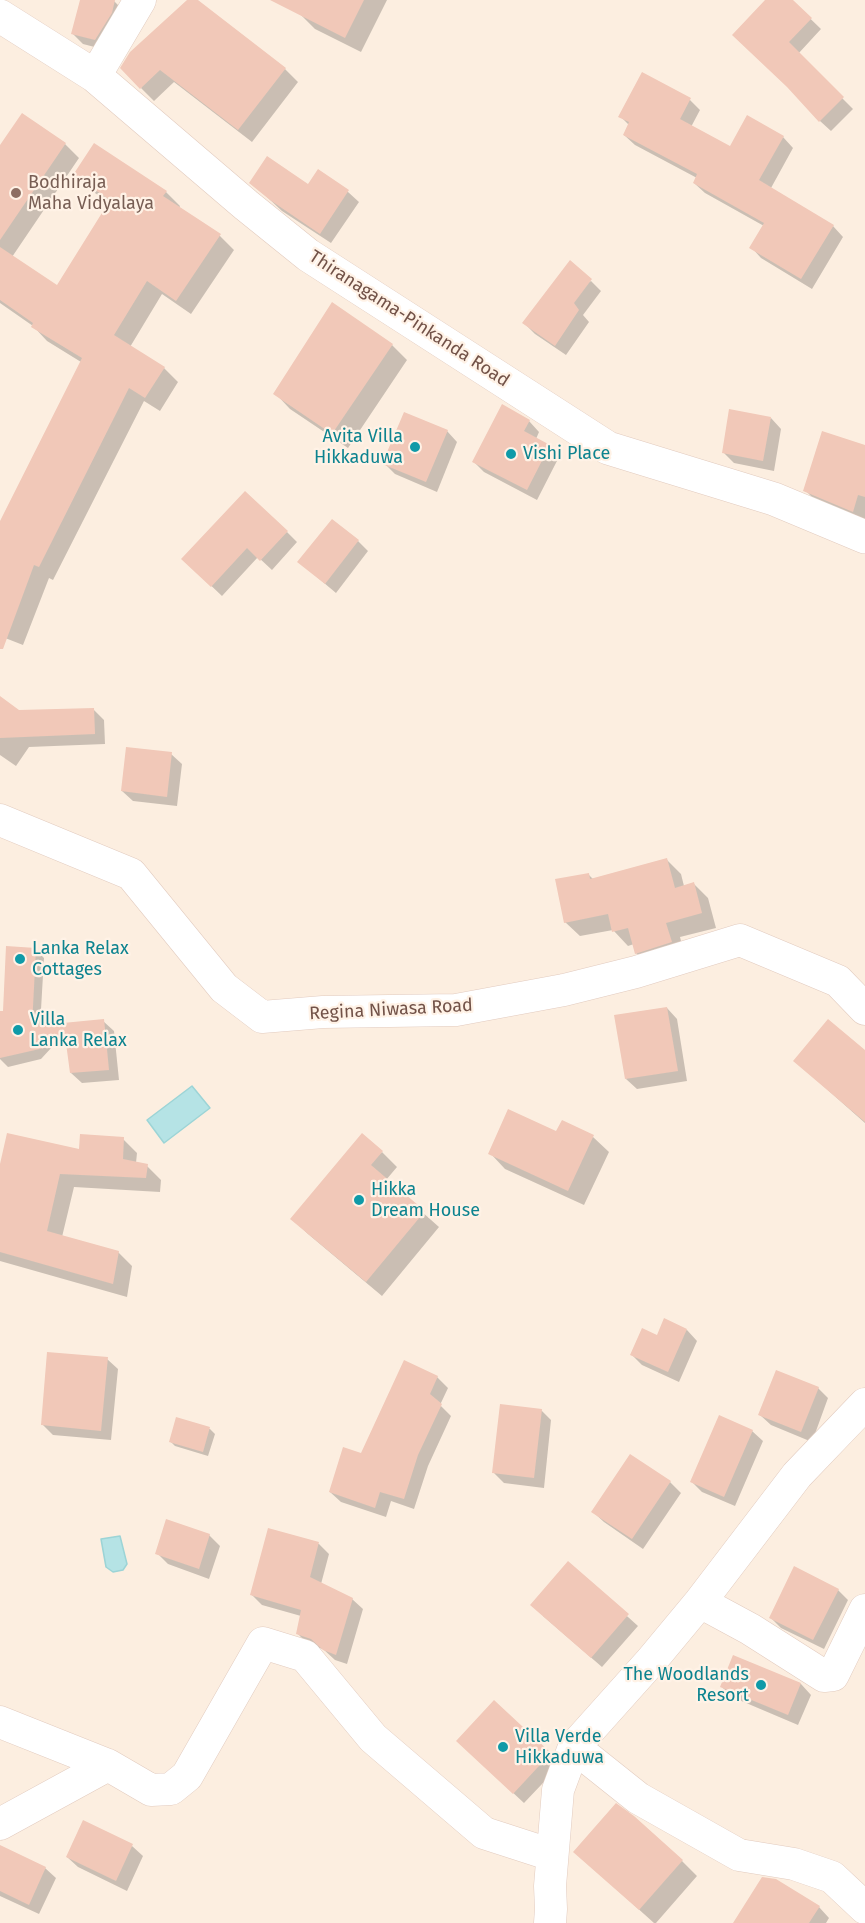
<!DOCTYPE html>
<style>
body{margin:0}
canvas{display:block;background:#fceee0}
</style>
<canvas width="865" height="1923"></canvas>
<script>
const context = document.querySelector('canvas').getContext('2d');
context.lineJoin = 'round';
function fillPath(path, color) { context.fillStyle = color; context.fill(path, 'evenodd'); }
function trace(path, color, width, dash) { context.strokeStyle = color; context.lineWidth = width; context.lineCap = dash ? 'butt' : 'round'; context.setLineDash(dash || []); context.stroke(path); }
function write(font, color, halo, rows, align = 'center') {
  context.font = font + ' "Fira Sans",sans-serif'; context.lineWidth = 4.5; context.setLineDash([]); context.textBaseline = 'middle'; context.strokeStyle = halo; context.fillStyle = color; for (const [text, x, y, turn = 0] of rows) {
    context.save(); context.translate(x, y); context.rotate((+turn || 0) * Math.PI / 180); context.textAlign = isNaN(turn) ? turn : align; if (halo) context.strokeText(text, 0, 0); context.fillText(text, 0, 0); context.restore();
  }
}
const water = new Path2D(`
 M192,1086L210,1108L164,1143L147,1120Z
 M120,1536L127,1564L123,1570L113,1572L106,1567L101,1539Z`);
fillPath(water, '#b5e3e5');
trace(water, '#9cd4d6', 1.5);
fillPath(new Path2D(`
 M81,0H109L114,1L125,12L106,50L83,44L72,33Z
 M190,0H195L285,69L298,82L252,142L174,82L154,101L141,88Z
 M307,0H387L361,52L315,29L300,14Z
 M767,0H791L821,29L798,54L853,109L831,131L820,121Z
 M690,100L700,110L691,127L730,148L783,137L793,148L771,188L833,226L843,237L812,289L761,258L751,247L764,226L705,193L694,183L697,178L635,145L624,135L629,125L620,116Z
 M65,144L79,158L12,257L57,287L110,203L89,189L75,175L166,192L180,206L179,208L220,236L234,250L191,314L162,294L130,347L164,368L178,382L160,411L144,401L53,580L49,578L23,645L0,636V524L81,362L47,341L33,326L0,303V148Z
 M318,171L348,192L359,202L331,243L282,211L251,182L309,186Z
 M591,281L601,291L583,315L589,322L566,355L535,334L524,323Z
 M392,345L407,360L348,448L290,409L275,393Z
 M771,418L781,429L774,471L734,463L724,453Z
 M529,421L539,432L536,439L549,446L559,457L537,500L484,472L474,462Z
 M447,431L457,442L437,492L395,474L384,463Z
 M865,447V524L819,504L805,490Z
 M287,532L297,542L272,570L258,557L222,596L183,559Z
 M358,541L368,551L336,593L299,562Z
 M0,698L19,711L93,709L104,720L105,744L29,747L16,766L0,755Z
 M171,754L182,764L177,806L133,801L122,791Z
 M667,860L681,874L684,886L694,884L708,898L716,928L680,937L685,957L651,967L636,953L634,944L628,946L613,930L580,936L565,922L588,874L593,879Z
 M35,949L44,958L40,1027L65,1033L41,1059L8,1067L0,1059V1013L4,1012Z
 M667,1008L677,1019L687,1081L637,1089L626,1079Z
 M103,1021L114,1031L119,1080L82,1083L71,1073Z
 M865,1052V1123L795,1061Z
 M562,1122L593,1137L609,1152L584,1205L505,1169L490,1153L557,1133Z
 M123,1139L137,1153L136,1163L147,1166L161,1180L160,1192L74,1187L62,1237L118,1252L132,1266L127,1297L0,1261V1171Z
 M382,1152L397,1167L386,1180L439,1227L382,1296L308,1234L292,1219Z
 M687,1330L697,1341L679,1382L642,1365L631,1354L658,1337Z
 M107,1359L118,1369L111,1440L53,1435L42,1424Z
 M437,1377L448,1388L440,1405L451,1416L428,1466L414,1509L391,1501L386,1517L341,1502L330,1492L361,1455Z
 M818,1388L828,1398L812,1442L771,1425L760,1415Z
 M541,1410L551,1420L544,1488L504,1483L494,1473Z
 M177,1419L210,1429L215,1434L208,1456L175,1446L170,1441Z
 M752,1431L763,1441L735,1506L702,1492L692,1482Z
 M631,1456L670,1482L681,1493L643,1549L604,1522L593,1512Z
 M269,1530L319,1544L329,1554L321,1584L352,1599L363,1609L347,1664L335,1660L323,1649L309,1645L298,1634L301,1616L262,1605L251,1594Z
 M209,1535L220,1546L209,1579L168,1564L157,1553Z
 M568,1563L638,1626L602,1667L543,1616Z
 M838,1590L848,1600L824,1649L781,1628L771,1618Z
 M734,1657L801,1684L811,1695L798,1725L732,1697L722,1687Z
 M494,1702L560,1765L524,1803L468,1751Z
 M132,1846L143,1856L127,1891L78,1867L67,1857Z
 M0,1847L45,1868L56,1878L39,1914L0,1896Z
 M575,1852L682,1861L697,1876L656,1923H654Z
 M819,1907L829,1918L826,1923H735Z`), '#0003');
fillPath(new Path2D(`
 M80,0H115L112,13L95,40L71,34Z
 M187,0H198L286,68L238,130L160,70L140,89L120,68L130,52Z
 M270,0H364L345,38Z
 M765,0H793L812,18L789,42L844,97L819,122L787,87L732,35Z
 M642,72L691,98L680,119L730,146L747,115L784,136L759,180L834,225L801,279L749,248L764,223L693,183L697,174L623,135L629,122L618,117Z
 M22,113L66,143L0,240V145Z
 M94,143L167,191L163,196L221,234L176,301L147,281L114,335L165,367L145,398L129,388L39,567L34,565L3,649H0V521L82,358L31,327L33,323L0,300V247L57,285L110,200L73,175Z
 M267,156L308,184L318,169L349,190L320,234L270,200L249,183Z
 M570,260L592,279L574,303L579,310L555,346L522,323Z
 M332,302L393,344L332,434L273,394Z
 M502,404L530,420L524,431L550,445L527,490L472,462Z
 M729,409L771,417L763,461L722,453Z
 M404,412L448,430L426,482L382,464Z
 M822,431L865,445V497L858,495L853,512L803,491Z
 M245,491L288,531L260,561L247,548L211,587L181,559Z
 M332,519L359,540L325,584L297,562Z
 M0,696L19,710L94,708L95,734L0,738Z
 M126,747L172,752L167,797L121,791Z
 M667,858L675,888L694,882L702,913L666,923L672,942L635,954L628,928L612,932L608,914L564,923L555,879L589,873L590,879Z
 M6,946L36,948L32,1026L104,1019L109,1070L70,1073L66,1043L0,1058V1011H3Z
 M667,1007L678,1071L625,1079L614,1015Z
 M828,1019L865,1050V1122L793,1061Z
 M508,1109L556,1131L562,1120L594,1135L568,1191L488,1154Z
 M7,1133L79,1149L80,1134L124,1137L123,1159L148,1164L146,1178L60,1174L47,1231L119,1251L113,1284L0,1252V1164Z
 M362,1133L383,1151L371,1165L425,1211L366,1282L290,1219Z
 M664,1318L687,1329L668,1372L630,1355L642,1328L657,1335Z
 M47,1352L108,1357L101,1431L41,1425Z
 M404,1360L438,1376L430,1394L442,1404L418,1455L404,1499L380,1492L375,1508L329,1492L343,1447L361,1453Z
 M776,1370L819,1387L801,1432L758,1415Z
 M500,1404L542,1409L534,1478L492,1473Z
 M719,1415L753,1430L724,1497L690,1482Z
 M176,1417L210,1427L203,1452L169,1442Z
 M630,1454L671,1481L632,1539L591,1512Z
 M166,1519L210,1534L199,1569L155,1554Z
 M268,1528L319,1542L310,1577L353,1598L336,1655L323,1650L311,1639L296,1634L301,1610L250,1595Z
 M568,1561L629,1614L591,1658L530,1605Z
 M794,1566L839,1589L813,1640L769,1618Z
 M733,1655L801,1683L788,1715L720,1687Z
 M494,1700L551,1753L513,1794L456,1741Z
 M616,1803L634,1816L683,1860L639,1910L573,1852Z
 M83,1820L133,1844L116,1881L66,1857Z
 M0,1845L46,1867L29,1905L0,1891Z
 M762,1877L776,1879L820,1906L809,1923H733Z`), '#f1c8b8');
const minor = new Path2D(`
 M95,76L140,0
 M0,820L131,874L224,988L262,1017L323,1012L456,1010L564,990L636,972L740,940L838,981L865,1009
 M700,1602L797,1475L865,1404
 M0,1722L108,1765
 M574,1747L638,1798L739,1855L794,1864L832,1877L865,1908
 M0,1824L108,1765L151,1790L171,1789L187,1776L263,1643L305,1656L373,1738L484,1833L552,1855
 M550,1923L551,1909L550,1886L558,1790L574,1747L651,1661L700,1602L750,1629L824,1676L833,1675L865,1610`);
const tertiary = new Path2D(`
 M0,16L95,76L246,205L308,255L608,448L774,499L865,537`);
trace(minor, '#e2cbbf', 33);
trace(tertiary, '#e2cbbf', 34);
trace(minor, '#fff', 32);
trace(tertiary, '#fff', 33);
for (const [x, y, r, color] of [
 [16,193,6,"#8d6e63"],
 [415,447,6,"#0f9aa8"],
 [511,454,6,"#0f9aa8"],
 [20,959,6,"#0f9aa8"],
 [18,1030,6,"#0f9aa8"],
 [359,1200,6,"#0f9aa8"],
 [761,1685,6,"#0f9aa8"],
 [503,1747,6,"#0f9aa8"]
]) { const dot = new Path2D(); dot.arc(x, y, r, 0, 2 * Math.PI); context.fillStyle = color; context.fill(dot); trace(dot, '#fff2e6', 2); }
write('18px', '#785e54', '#fff2e6', [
 ["Bodhiraja",28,183],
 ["Maha Vidyalaya",28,204]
], 'left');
write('18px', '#725248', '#fff2e6', [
 ["Thiranagama-Pinkanda Road",409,319,33],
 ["Regina Niwasa Road",391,1010,-3]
]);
write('18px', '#0d838f', '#fff2e6', [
 ["Avita Villa",403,437,"right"],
 ["Hikkaduwa",403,458,"right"],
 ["Vishi Place",523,454],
 ["Lanka Relax",32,949],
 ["Cottages",32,970],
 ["Villa",30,1020],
 ["Lanka Relax",30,1041],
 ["Hikka",371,1190],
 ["Dream House",371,1211],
 ["The Woodlands",749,1675,"right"],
 ["Resort",749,1696,"right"],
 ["Villa Verde",515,1737],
 ["Hikkaduwa",515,1758]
], 'left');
</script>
